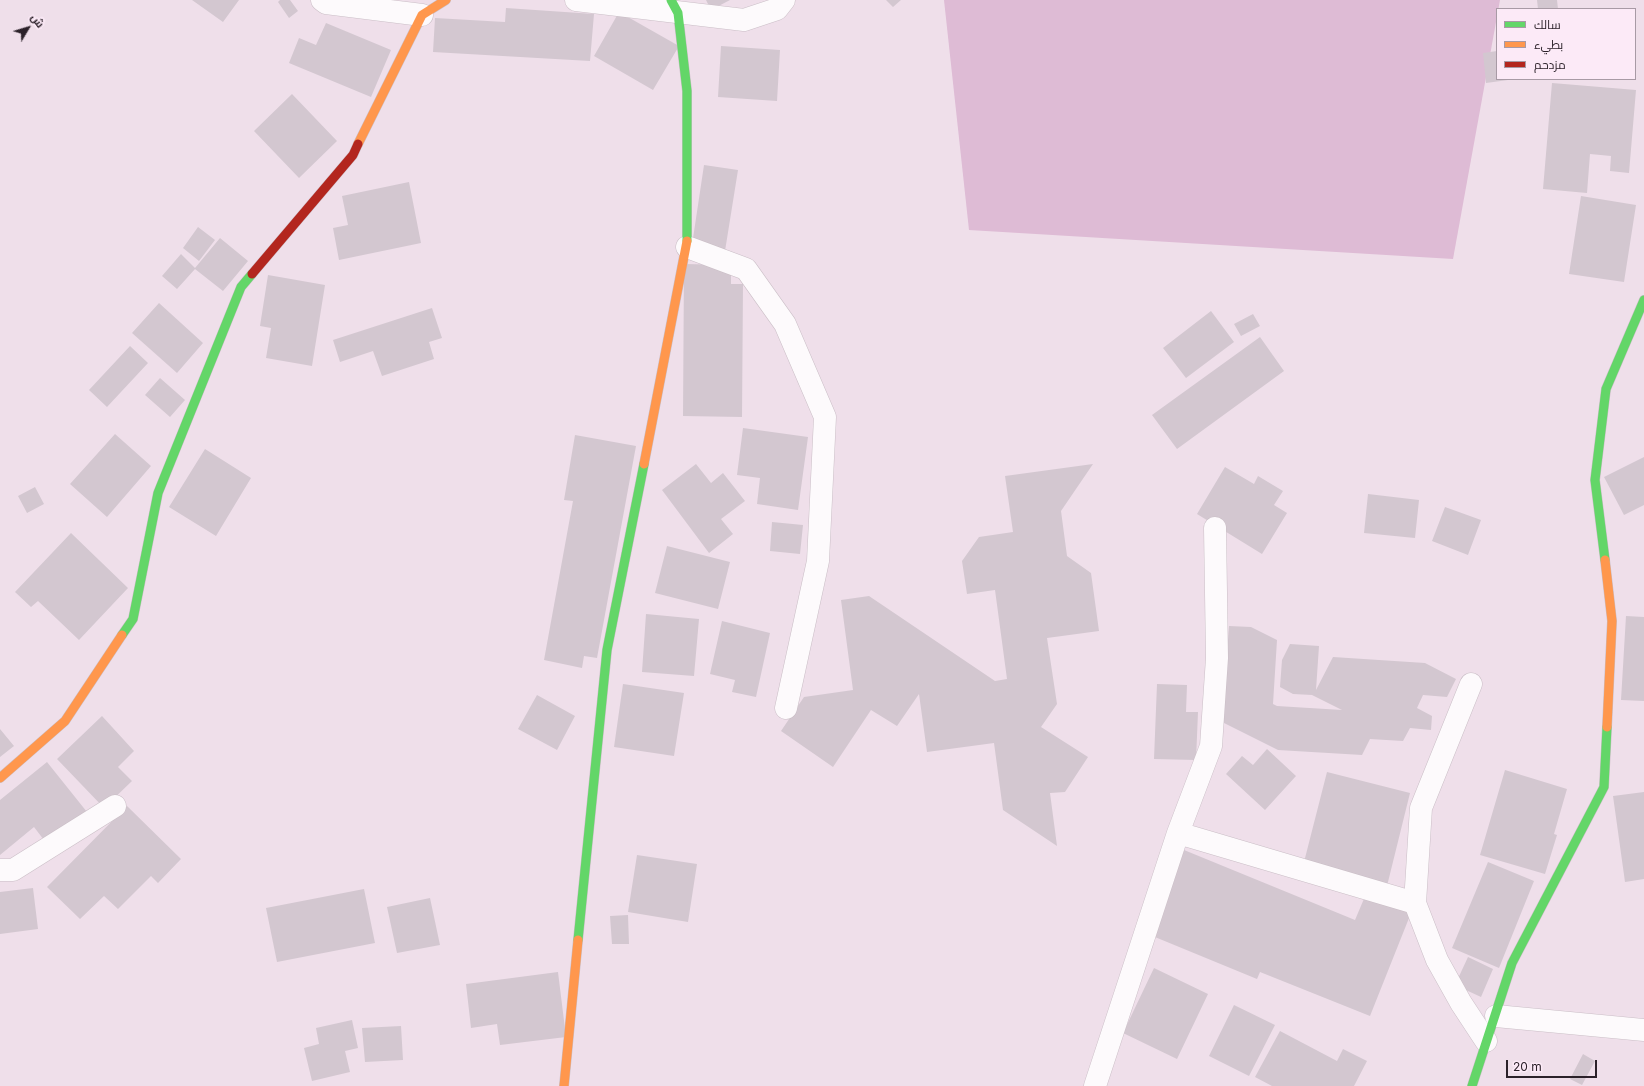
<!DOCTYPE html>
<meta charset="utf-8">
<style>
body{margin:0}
#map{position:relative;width:1644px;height:1086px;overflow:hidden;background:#efdfea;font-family:Inter,Cairo,sans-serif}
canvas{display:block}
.legend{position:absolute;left:1496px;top:8px;width:140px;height:72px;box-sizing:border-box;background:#fceaf7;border:1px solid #a89aa5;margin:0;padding:5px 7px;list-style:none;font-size:12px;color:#2b2129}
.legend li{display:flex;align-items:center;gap:8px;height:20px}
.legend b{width:20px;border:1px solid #a89aa5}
.north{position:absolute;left:8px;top:8px;width:40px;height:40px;-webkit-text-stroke:3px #fceaf7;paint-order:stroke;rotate:52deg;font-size:11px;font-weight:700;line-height:16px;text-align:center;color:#2b2129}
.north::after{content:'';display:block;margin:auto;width:14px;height:18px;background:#2b2129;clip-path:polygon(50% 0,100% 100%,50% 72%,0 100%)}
.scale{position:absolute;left:1506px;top:1060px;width:91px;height:18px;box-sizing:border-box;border:2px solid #2b2129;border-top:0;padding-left:5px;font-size:12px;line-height:14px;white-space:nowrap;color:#2b2129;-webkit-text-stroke:3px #fceaf7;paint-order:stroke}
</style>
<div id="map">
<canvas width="1644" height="1086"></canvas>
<ul class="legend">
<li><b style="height:5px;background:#63d668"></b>سالك</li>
<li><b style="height:5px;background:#ff974d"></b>بطيء</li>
<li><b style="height:5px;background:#b3261e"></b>مزدحم</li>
</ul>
<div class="north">ش</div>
<div class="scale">20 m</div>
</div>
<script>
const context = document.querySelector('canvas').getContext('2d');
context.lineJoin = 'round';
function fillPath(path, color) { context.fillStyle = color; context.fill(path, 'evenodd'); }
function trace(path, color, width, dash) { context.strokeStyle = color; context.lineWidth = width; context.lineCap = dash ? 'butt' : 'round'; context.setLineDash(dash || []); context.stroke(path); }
fillPath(new Path2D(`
 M944,0H1500L1453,259L969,230Z`), '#debbd5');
fillPath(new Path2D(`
 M192,0H239L223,22Z
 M280,0H290L298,11L289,18L278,2Z
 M706,0H730L711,10Z
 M886,0H901L893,7Z
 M1537,0H1557L1558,9H1538Z
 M506,8L594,14L590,61L433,52L435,18L505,22Z
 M619,12L679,46L653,90L594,56Z
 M326,23L391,50L371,97L289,63L299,38L316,45Z
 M721,46L780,50L777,101L718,97Z
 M1497,51V79L1508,80L1486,83L1483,53Z
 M1552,83L1636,90L1629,173L1610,171L1611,156L1590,154L1587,193L1543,189Z
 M292,94L337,141L299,178L254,131Z
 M704,165L738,170L725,251L692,245Z
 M409,182L421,243L339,260L333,228L348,225L342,196Z
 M1581,196L1636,205L1624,282L1569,274Z
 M198,227L215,240L199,261L183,248Z
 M220,238L248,261L223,291L195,269L177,289L162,276L181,254L195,268Z
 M684,264L731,265V284H743L742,417L683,416Z
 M268,275L325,285L312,366L266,358L271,328L260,326Z
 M159,303L203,343L177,373L132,333Z
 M432,308L442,338L429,342L434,359L382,376L373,351L340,362L333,340Z
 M1211,311L1234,342L1186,378L1163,348Z
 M1253,314L1260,326L1241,336L1234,324Z
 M1260,337L1284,371L1177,449L1152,415Z
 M130,346L148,363L107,407L89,390Z
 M160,378L185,400L170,417L145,395Z
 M743,428L808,437L798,510L757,504L760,478L737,475Z
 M115,434L151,466L107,517L70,484Z
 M575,435L636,446L597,658L584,656L582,668L544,660L573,501L564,500Z
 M205,449L251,478L216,536L169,507Z
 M1644,457V505L1624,515L1604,477Z
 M696,464L711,483L723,473L745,501L721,519L733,534L709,553L662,490Z
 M1093,464L1061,511L1067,556L1091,573L1099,631L1047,638L1057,704L1041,727L1088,757L1065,792L1050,793L1057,846L1003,810L994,743L927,752L919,694L897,726L871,710L833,767L781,731L804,697L853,690L841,600L869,596L995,681L1007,679L995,590L967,594L962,561L979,537L1013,532L1005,476Z
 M1225,467L1254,484L1258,476L1283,491L1274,505L1287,513L1262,554L1197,514Z
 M35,487L44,504L27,513L18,496Z
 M1368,494L1419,500L1415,538L1364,533Z
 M1445,507L1481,520L1468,555L1432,541Z
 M772,522L803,525L800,554L770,551Z
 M71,533L128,588L79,640L38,601L31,607L15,592Z
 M667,546L730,562L718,609L655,593Z
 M646,614L699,619L694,676L642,672Z
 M1626,616L1644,617V701L1621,700Z
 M722,621L770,633L756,697L732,692L735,680L710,674Z
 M1229,626L1251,627L1277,640L1273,704L1277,706L1342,710L1312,695L1293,694L1280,687L1282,660L1290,644L1319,646L1316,690L1333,657L1425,663L1456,679L1447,697L1423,695L1417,708L1432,716L1431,730L1410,728L1403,741L1370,739L1362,755L1278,750L1222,722Z
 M623,684L684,693L674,756L614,747Z
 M1157,684L1187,685L1186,712H1198L1196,760L1154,759Z
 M537,695L575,716L557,750L518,729Z
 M102,716L134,751L118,767L132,781L104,808L57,759Z
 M0,729L14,746L0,757Z
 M1267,749L1296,776L1265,810L1226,774L1242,756L1253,765Z
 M47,762L87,812L47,844L34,827L0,855V800Z
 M1505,770L1567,789L1554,834L1557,835L1545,874L1480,855Z
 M1327,772L1410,793L1387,886L1303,866Z
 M1644,792V879L1625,882L1613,796Z
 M127,806L181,859L158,883L151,876L118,909L104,896L80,919L47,887Z
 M1184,850L1355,920L1366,894L1411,913L1370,1016L1260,972L1257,979L1150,935Z
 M637,855L697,864L688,922L628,912Z
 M1488,862L1534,881L1499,968L1452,948Z
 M33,888L38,929L0,934V892Z
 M364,889L375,943L277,962L266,908Z
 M430,898L440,945L397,953L387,907Z
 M628,915L629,944H612L610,916Z
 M1468,957L1493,969L1481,997L1455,985Z
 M1154,968L1208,994L1177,1059L1123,1033Z
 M558,972L566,1037L500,1045L497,1024L471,1028L466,984Z
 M1234,1005L1275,1025L1249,1076L1209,1056Z
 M352,1020L358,1048L345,1051L350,1072L312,1081L304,1048L319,1044L316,1028Z
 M401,1026L403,1060L365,1062L362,1028Z
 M1280,1031L1337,1061L1343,1049L1367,1061L1354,1086H1272L1255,1077Z
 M1583,1054L1595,1061L1582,1085L1570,1079Z`), '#d3c7d0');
const street = new Path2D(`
 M322,0L326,3L422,15
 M576,0L744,20L777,9L784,0
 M687,247L746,269L785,324L825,417L818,561L786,708
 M1471,684L1421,808L1415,903L1437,960L1461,1003L1486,1041
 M1178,833L1415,903
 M0,870H13L115,806
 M1496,1016L1644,1030
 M1095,1086L1178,833L1211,746L1217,658L1215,528`);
const fast = new Path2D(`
 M671,0L678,13L687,91V241
 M1605,560L1595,480L1606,389L1644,300
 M122,635L133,619L158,493L241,287L252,274
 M578,940L607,650L644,464
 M1472,1086L1512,963L1604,787L1607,727`);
const slow = new Path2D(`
 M358,144L422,15L446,0
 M644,464L687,241
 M1605,560L1612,621L1607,727
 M0,778L65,721L122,635
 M564,1086L578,940`);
const jam = new Path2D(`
 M252,274L353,155L358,144`);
trace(street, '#cabec6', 23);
trace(fast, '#cabec6', 10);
trace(slow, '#cabec6', 10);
trace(jam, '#cabec6', 10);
trace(street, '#fdfafc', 22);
trace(fast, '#63d668', 9);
trace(slow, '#ff974d', 9);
trace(jam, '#b3261e', 9);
</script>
